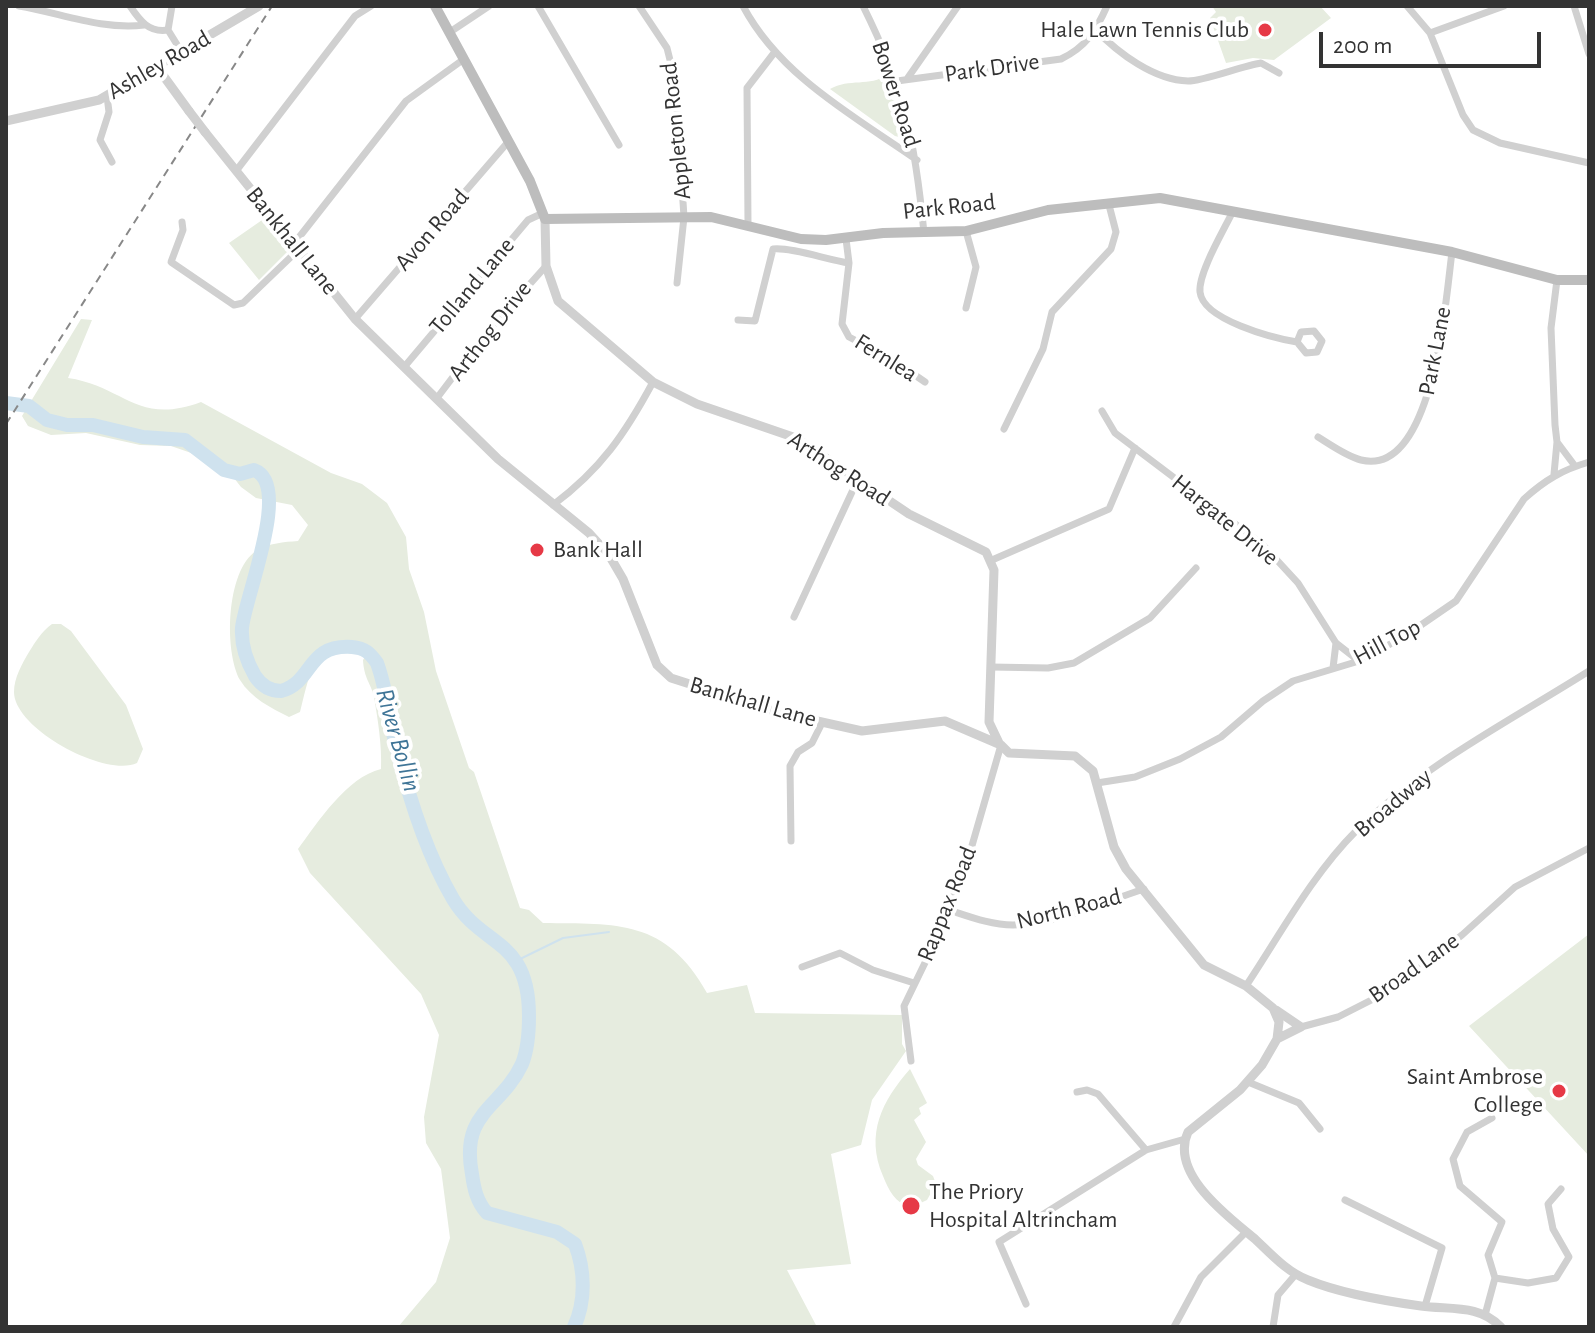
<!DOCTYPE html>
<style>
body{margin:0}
#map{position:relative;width:1595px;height:1333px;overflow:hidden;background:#fff;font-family:"Alegreya Sans",sans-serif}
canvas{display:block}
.frame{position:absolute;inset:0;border:8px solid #333;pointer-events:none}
.scale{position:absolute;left:1319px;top:32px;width:222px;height:36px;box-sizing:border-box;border:4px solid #333;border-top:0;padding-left:10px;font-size:24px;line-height:28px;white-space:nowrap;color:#333;-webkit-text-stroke:6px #fff;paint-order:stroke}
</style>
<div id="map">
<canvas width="1595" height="1333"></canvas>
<div class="frame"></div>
<div class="scale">200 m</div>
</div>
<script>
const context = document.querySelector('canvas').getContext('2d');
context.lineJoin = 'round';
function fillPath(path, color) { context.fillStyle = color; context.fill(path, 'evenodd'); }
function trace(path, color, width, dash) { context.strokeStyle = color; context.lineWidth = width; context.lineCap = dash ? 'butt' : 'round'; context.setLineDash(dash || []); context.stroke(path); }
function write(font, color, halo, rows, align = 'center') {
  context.font = font + ' "Alegreya Sans",sans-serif'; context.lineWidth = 8; context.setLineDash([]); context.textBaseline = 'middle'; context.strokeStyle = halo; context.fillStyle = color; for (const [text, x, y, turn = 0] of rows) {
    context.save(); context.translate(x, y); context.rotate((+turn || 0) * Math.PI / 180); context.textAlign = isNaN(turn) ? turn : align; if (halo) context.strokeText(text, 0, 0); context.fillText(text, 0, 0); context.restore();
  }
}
fillPath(new Path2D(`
 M1212,6H1320L1331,18L1274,60L1253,58L1226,63L1210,18L1216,12Z
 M887,75C882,86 885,100 899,102L906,132L903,138L895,136L830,89C849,78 870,87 887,75Z
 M265,218L289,250L259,280L229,243Z
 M81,319L92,320L68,378C124,386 137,426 201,402L331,473L362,484L387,503L406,537L409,569L424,612L436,671L469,768L474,772L520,908L529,910L543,923C617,924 666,919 707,993L747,985L755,1013L902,1015V1044L906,1051L872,1100L861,1145L831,1154L851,1264L787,1270L817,1327H398L436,1282L450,1238L441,1169L426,1143L424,1117L439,1035L421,994L310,873L298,849C318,822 347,777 381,769C382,745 378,721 374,697C371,683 364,679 363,660L368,652C315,631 310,673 300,712L289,717C271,708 251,698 240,680C224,651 226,571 256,551C269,543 284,542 298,541L308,525L292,505L256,498L241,487L223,464L171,446L140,445L86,433L51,435L28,426L22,416Z
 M52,624H61L71,631L126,705L143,749L137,763C106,778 14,729 14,692C14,678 22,664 29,652C36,641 41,632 52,624Z
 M1589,934V1156L1469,1026Z
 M910,1069L927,1103L919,1108L921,1114L914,1120L926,1142L916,1159L918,1165L933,1176L936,1184L927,1200L910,1208C895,1202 889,1191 883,1176C865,1134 882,1101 910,1069Z`), '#e6ecdf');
trace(new Path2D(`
 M516,961L563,938L609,932`), '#cfe2ee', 2);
trace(new Path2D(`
 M6,403L29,406L47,420L67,425H93L143,437L185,440L224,470L240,474L254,470C293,484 244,599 242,628C241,645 247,662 255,676C261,685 270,691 281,691C314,682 306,644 352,647C365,648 370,653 377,663C387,690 389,718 396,746C409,798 426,853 453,899C482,948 529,937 529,1016C529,1032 528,1049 522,1064C501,1109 460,1111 472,1174C474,1189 477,1202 487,1213L557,1232L575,1244C585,1270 586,1301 574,1327`), '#cfe2ee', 14);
trace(new Path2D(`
 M19,6C61,13 101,30 144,25
 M130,6C140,21 149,33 168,30
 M172,6L168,30L181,51
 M538,6L619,145
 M639,6L667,48L675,80L684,217L677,283
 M743,6C780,76 854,116 917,160
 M863,6C905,90 915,141 924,233
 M1407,6L1430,33L1463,115L1473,130L1500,143L1589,163
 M1574,6L1589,54
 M1096,30C1118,53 1154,80 1188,81C1204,81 1242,66 1261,63L1279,73
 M450,32L489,6
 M1430,33L1504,6
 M907,79L958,6
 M897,81L1061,59C1086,47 1096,31 1107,6
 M107,96L109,112L100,140L112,162
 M236,171L355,16L371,6
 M1233,211C1224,230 1198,273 1200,292C1203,320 1273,338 1297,342L1306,353L1317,352L1322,341L1314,331L1301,332L1297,342
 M182,222L183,230L171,262L234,305L243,303L297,251
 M748,224L747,88L774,53
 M846,239L849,263L842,324L849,337L893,360L925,382
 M293,245L406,101L464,59
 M1557,280L1551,328L1555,425L1557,442L1575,466
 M966,308L976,267L966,231
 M355,319L508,142
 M738,320L755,321L773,249C791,247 828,260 849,263
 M405,366L528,220L543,213
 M437,398L487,332L546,266
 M1102,411L1115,433L1263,545L1298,583L1336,643L1359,661
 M1004,429L1043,349L1052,312L1111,249L1116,232L1109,205
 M1318,437C1331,445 1346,456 1361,460C1434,478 1446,296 1452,252
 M1554,474L1557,442
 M553,505C601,469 625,434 653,382
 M992,560L1109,509L1135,448
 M794,617L858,479
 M991,667L1048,668L1074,663L1150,618L1196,568
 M1333,668L1336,643
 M1097,783L1135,777L1180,759L1221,737L1263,701L1293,681L1359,661L1405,636L1456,601L1524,499C1545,480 1562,470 1589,462
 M791,841L790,766L798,752L812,743L822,723
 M946,909C968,916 990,925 1013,925C1056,925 1103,902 1144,889
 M802,967L840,953L873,970L914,983
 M1246,986C1280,935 1312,875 1356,831C1423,765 1510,721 1589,671
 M1301,1027L1338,1017L1393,989L1462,935L1515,887L1589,848
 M911,1061L904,1006L937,938L971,849L1001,745
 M1248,1082L1299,1103L1320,1129
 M1077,1092L1087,1090L1098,1094L1146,1150
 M1492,1118L1467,1132L1453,1159L1460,1186L1502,1222L1488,1255L1495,1278
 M1345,1200L1442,1248L1425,1306
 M1026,1304L999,1242L1146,1150L1185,1139
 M1485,1315L1495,1278L1528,1283L1556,1278L1569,1257L1553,1229L1548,1204L1561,1189
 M1174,1327L1201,1277L1246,1232
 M1273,1327L1278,1295L1296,1274`), '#d0d0d0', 7);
trace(new Path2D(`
 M157,67L189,111
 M6,121L99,100L259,6
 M205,132L355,319L498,459L589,533L609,555L623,579L657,665L671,678L777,712L862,731L945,721L1001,745L1009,753L1075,756L1093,771L1114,847L1126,869L1204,965L1246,986L1273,1008L1279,1022L1277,1039
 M545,219L546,266L558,301L653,382L697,404L796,438L909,514L986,552L994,570L989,722L999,743
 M1276,1010L1301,1027
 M1301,1027L1277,1039L1262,1065L1240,1090L1188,1132C1169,1174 1229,1217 1255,1239C1271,1254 1287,1272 1308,1280C1342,1294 1385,1301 1421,1306C1450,1310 1479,1304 1501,1327`), '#d0d0d0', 9);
trace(new Path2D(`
 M435,6L530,181L545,219L711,217L801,239L826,240L883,233L966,231L1048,210L1160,198L1452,252L1557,280H1589`), '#bdbdbd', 10);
trace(new Path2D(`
 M6,424L272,6`), '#888', 2, [8, 6]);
trace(new Path2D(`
 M189,111L205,132`), '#d0d0d0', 9);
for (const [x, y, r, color] of [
 [1265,30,8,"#e63946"],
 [537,550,8,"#e63946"],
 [1559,1091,8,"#e63946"],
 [911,1206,10,"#e63946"]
]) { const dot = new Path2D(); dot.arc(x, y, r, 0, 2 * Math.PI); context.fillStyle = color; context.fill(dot); trace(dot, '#fff', 3); }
write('24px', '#333', '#fff', [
 ["Hale Lawn Tennis Club",1249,30],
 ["Bank Hall",553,550,"left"],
 ["Saint Ambrose",1543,1077],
 ["College",1543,1105],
 ["The Priory",929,1192,"left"],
 ["Hospital Altrincham",929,1220,"left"]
], 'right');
write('24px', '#333', '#fff', [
 ["Ashley Road",159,65,-30],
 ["Park Drive",992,68,-8],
 ["Bower Road",896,94,72],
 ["Appleton Road",676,131,-96],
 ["Park Road",949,207,-6],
 ["Avon Road",432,230,-49],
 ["Bankhall Lane",292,241,51],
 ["Tolland Lane",472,286,-50],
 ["Arthog Drive",490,331,-52],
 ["Park Lane",1435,351,-79],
 ["Fernlea",886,358,32],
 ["Arthog Road",839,469,33],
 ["Hargate Drive",1225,520,39],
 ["Hill Top",1387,642,-28],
 ["Bankhall Lane",753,702,16],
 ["Broadway",1393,803,-40],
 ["Rappax Road",947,904,-68],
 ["North Road",1069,909,-14],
 ["Broad Lane",1414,968,-35]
]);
write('italic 26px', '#3f7597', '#fff', [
 ["River Bollin",398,740,74]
]);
</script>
